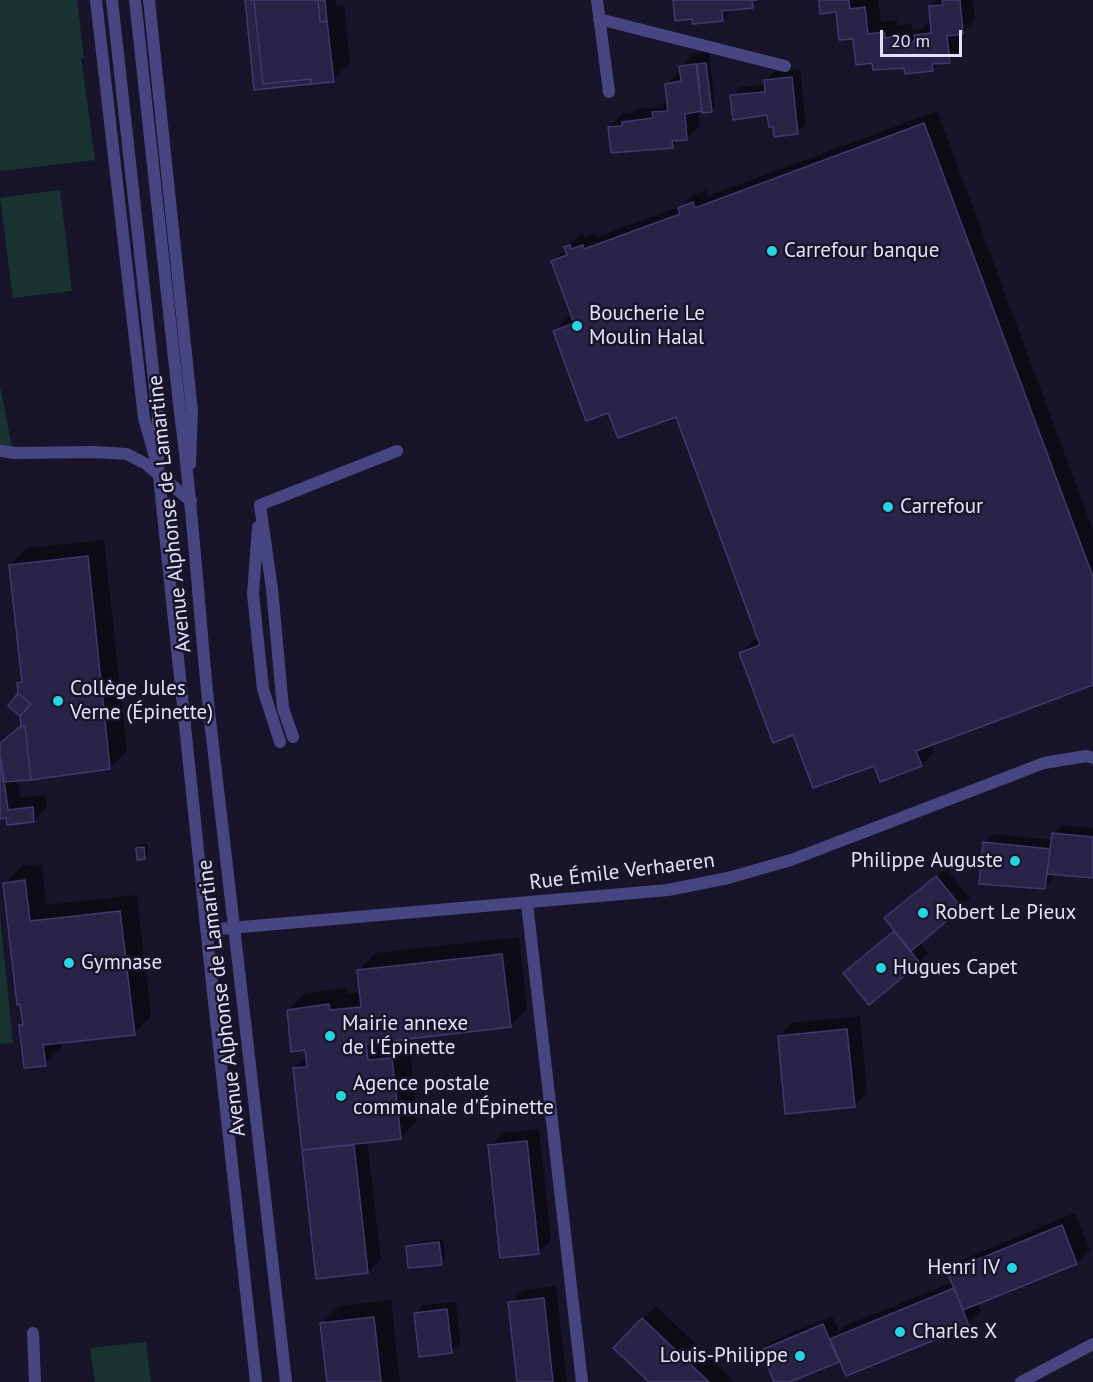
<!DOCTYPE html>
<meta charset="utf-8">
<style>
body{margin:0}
#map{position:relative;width:1093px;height:1382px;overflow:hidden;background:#18152a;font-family:"PT Sans",sans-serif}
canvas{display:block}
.scale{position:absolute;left:880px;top:30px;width:82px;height:27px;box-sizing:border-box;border:3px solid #e4e1fb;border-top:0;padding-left:8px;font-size:18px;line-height:21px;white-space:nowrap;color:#e4e1fb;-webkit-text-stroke:4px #18152a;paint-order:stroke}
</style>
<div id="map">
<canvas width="1093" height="1382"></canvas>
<div class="scale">20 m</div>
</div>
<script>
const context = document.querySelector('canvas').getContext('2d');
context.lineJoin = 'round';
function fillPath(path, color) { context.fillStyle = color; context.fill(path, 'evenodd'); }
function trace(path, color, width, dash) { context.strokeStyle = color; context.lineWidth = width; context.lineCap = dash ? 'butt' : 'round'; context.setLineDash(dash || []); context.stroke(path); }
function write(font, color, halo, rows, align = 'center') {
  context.font = font + ' "PT Sans",sans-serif'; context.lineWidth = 5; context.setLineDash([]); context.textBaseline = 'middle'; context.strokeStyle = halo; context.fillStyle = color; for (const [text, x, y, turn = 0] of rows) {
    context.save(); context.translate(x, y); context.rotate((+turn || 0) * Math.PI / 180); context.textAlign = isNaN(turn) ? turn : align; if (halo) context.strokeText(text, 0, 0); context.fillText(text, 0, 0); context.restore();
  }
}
fillPath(new Path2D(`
 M0,0H77L84,59L81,57L95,160L0,171Z
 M60,190L72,291L13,298L0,198Z
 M0,386L12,447L0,445Z
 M0,916L13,1043L0,1044Z
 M146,1342L151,1382H95L90,1348Z`), '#193331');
fillPath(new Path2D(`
 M246,0H336V6L344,5L350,63L333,80Z
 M675,0H758L752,6L734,8L722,20L694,17Z
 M820,0H878L881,22L897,20V25L912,24L913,30L922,29L929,22H932L930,7L937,0H973L975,20L962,33H961L962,48L949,61L940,62L932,70L873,62L837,10Z
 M709,52L715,107L711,111L698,110L700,125L687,138L679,139L672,146L609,127L622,114L632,113L636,109L660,107L668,100L667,84L680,71L681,67L694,54Z
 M800,69L806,124L798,132L774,125L769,113L732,96L740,87L766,85L765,80L774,72Z
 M937,111L1093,530V684L931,744L934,752L921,765L874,764L794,734L741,653L754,640L760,638L676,415L609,411L554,331L567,318L573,316L553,262L579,235L583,233L584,237L596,233L597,237L682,206L693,195L706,190L708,196Z
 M104,540L127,751L110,768L18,779L20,798L45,795L47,807L34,820L7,817L0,818V739L14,733L23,726L18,683L23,678L10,565L27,548ZM2,780H5L9,813L7,814Z
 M1062,825L1093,828V877L1053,873V879L1044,888L984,843L993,834L1052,840L1053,834Z
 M141,844H147L148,854L144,858L137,848Z
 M42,864L46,905L137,895L151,1016L134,1033L62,1042V1047L45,1064L20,1026L24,1022L5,883L22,866Z
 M946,869L970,898L919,942L928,953L919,962L869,1002L853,965L896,930L895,910Z
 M519,937L527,1009L510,1026L384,1040L385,1044L409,1041L417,1121L400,1138L367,1141L381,1259L368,1272L317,1277L294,1069L307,1056L306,1049L288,1010L305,993L346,988L347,994L361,992L359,970L376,953Z
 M860,1016L867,1093L854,1106L779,1036L792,1023Z
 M539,1129L551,1240L538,1253L490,1146L503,1133Z
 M1075,1213L1090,1250L1077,1263L978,1303L981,1311L968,1324L846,1375L840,1360L786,1382H775L762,1350L771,1342L832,1316L839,1332L845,1326L953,1282L949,1272L962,1260Z
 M443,1239L445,1259L441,1263L408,1247L412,1243Z
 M556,1286L567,1382H518L510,1303L523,1290Z
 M391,1300L400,1382H328L322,1323L339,1306Z
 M456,1302L460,1343L451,1352L416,1314L424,1305Z
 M656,1306L735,1382H651L615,1348Z`), '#0007');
const building = new Path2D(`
 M245,0H254L263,84L311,79V84L254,90Z
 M254,0H318L320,22L327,21L334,82L311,84V79L263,84Z
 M318,0H325L327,21L320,22Z
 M673,0H757L752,1L753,8L722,11L723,21L693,24L692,19L675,21Z
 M819,0H849L850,9L865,7L868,34L884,32L885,38L899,36L900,42L915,41L914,35L931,33L929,6L943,5L942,0H960L963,34L947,36L950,63L932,64L933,71L905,74L904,68L873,70L872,63L856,65L853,39L839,40L836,12L820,14Z
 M706,63L712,112L702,113L697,64Z
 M696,64L702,111L685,114L687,140L672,141L673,148L611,153L608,127L622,126V122L653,118L652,112L668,111L665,84L681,81L679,66Z
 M792,77L798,134L774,137L773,127H769L767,115L733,120L730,95L765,92L764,80Z
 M924,123L1093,577V685L916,751L922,766L880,782L874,766L813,788L793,735L773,743L739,653L760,645L676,417L618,438L608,413L586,421L553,331L574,323L551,261L567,255L564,247L570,245L571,249L583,245L584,249L680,214L678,208L693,202L695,208Z
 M88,556L110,769L31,780L25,726H21L20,716L31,704L18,693L17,683L22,682L9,565Z
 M18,693L31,704L20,716L8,706Z
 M21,726H25L31,780L3,782L1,759H0V743Z
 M0,759H1L8,810L33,807L34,822L7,825L6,818L0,819Z
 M1052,833L1093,837V878L1047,874Z
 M983,842L1050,849L1045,889L979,884Z
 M144,847L145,859L137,860L136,848Z
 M936,876L962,908L911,951L884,918Z
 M25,880L30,921L120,911L135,1035L43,1045L46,1066L24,1068L19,1025H23L20,1004L17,1005L3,883Z
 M894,931L920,963L869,1005L843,973Z
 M502,954L511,1027L366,1044L368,1060L392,1058L401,1139L302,1150L293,1068L307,1067L305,1050L291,1052L287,1010L329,1004L330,1010L361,1007L357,970Z
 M847,1029L855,1107L785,1114L778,1036Z
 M527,1141L539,1254L500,1258L488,1145Z
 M354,1145L368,1273L316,1279L302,1150Z
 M1062,1225L1077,1264L963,1310L947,1272Z
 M439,1242L442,1265L408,1268L406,1246Z
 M954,1288L969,1326L846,1376L830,1339Z
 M544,1298L553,1382H517L508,1302Z
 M447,1309L452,1353L419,1357L414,1313Z
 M374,1317L381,1382H327L320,1323Z
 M642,1318L709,1382H649L613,1348Z
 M823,1324L839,1362L790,1382H774L761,1350Z`);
fillPath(building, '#2a2348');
trace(building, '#423871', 1.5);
trace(new Path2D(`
 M96,0L144,418L156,460
 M149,0L192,411L190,464
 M597,0L609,92
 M599,19L785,66
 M258,527L253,594L263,689L280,742
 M293,737L283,708L272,589L260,505L397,451`), '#474683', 12);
trace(new Path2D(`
 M112,0L158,416V467L212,984L256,1382
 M135,0L180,413C194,515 199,618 210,720C235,941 262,1161 286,1382
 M0,451L15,453L94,452L127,454L146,464L191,501
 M527,903L582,1382
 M207,930L668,890L728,878L791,860L1044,763L1086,756L1093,758
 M33,1333L35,1382
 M1021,1382L1093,1344`), '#474683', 12);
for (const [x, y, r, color] of [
 [772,251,6,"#26d5e3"],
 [577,326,6,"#26d5e3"],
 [888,507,6,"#26d5e3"],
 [58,701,6,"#26d5e3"],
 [1015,861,6,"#26d5e3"],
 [923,913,6,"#26d5e3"],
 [69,963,6,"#26d5e3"],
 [881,968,6,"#26d5e3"],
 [330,1036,6,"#26d5e3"],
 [341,1096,6,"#26d5e3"],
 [1012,1268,6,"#26d5e3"],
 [900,1332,6,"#26d5e3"],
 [800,1356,6,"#26d5e3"]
]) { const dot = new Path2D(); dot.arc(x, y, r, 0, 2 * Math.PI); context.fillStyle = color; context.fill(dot); trace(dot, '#18152a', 2); }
write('21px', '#e4e1fb', '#18152a', [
 ["Carrefour banque",784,251],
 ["Boucherie Le",589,314],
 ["Moulin Halal",589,338],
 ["Carrefour",900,507],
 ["Collège Jules",70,689],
 ["Verne (Épinette)",70,713],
 ["Philippe Auguste",1003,861,"right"],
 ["Robert Le Pieux",935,913],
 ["Gymnase",81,963],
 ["Hugues Capet",893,968],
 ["Mairie annexe",342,1024],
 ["de l'Épinette",342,1048],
 ["Agence postale",353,1084],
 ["communale d'Épinette",353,1108],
 ["Henri IV",1000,1268,"right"],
 ["Charles X",912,1332],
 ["Louis-Philippe",788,1356,"right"]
], 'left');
write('21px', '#e4e1fb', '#18152a', [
 ["Avenue Alphonse de Lamartine",170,514,-96],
 ["Rue Émile Verhaeren",622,872,-7],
 ["Avenue Alphonse de Lamartine",222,998,-97]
]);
</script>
